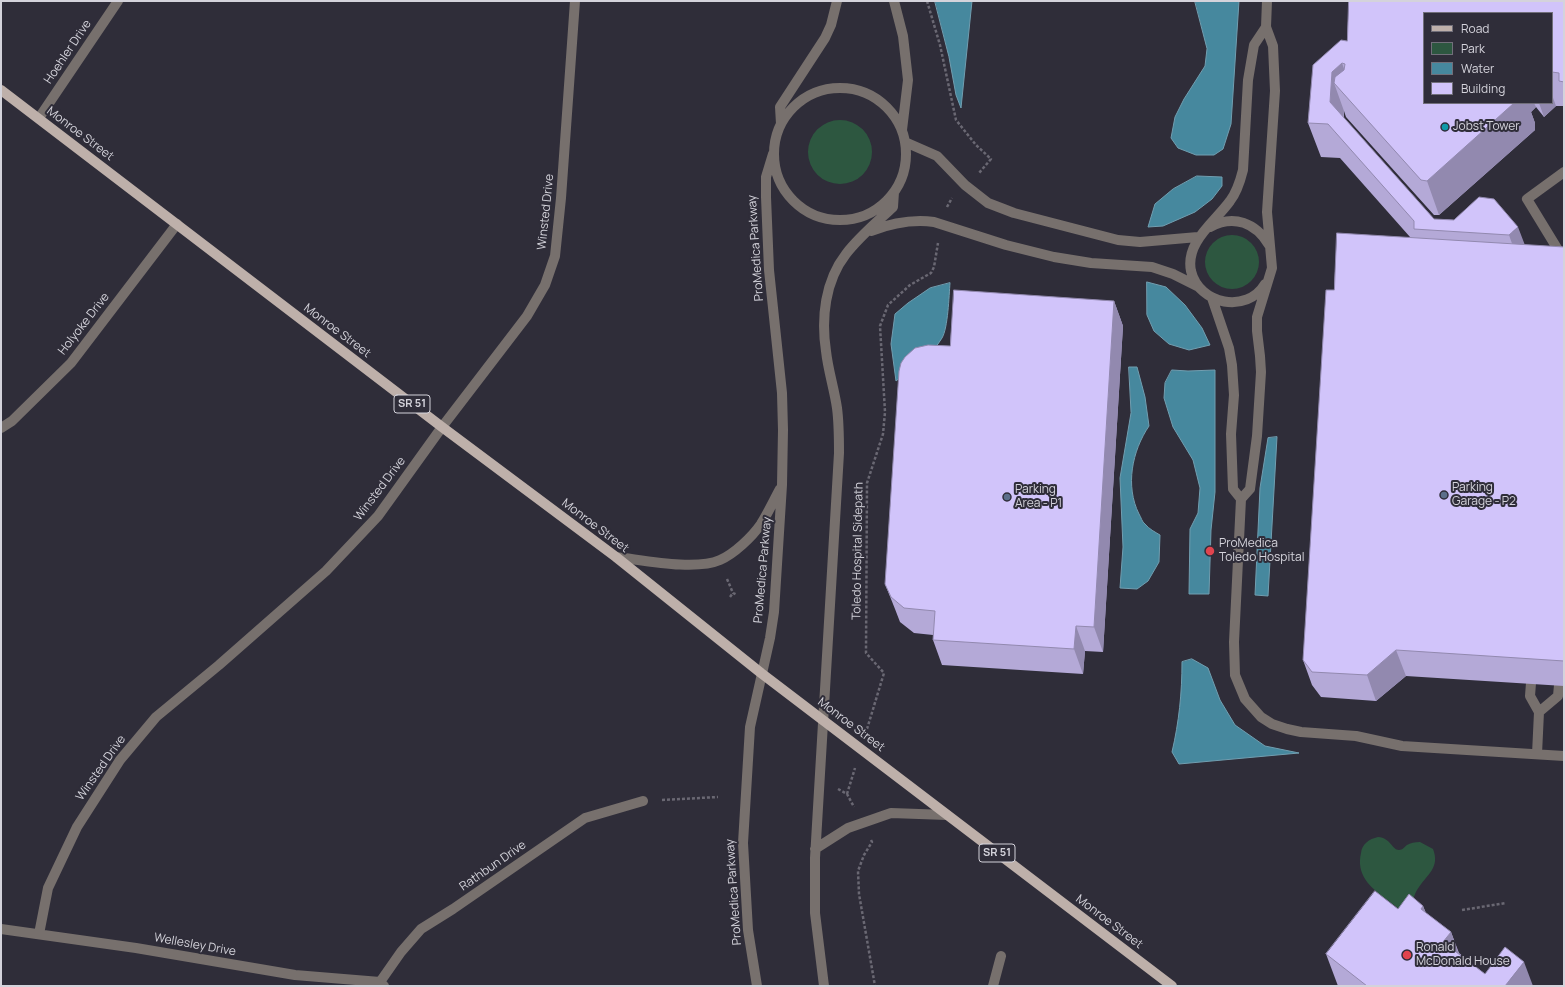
<!DOCTYPE html>
<style>
body{margin:0}
#map{position:relative;width:1565px;height:987px;overflow:hidden;background:#2f2d39;font-family:Manrope,sans-serif}
canvas{display:block}
.frame{position:absolute;inset:0;border:2px solid #d4d3db;pointer-events:none}
.legend{position:absolute;left:1423px;top:12px;width:130px;height:92px;box-sizing:border-box;background:#2f2d39;border:1px solid #716f7a;margin:0;padding:5px 7px;list-style:none;font-size:12px;color:#d4d3db}
.legend li{display:flex;align-items:center;gap:8px;height:20px}
.legend b{width:20px;border:1px solid #716f7a}
</style>
<div id="map">
<canvas width="1565" height="987"></canvas>
<div class="frame"></div>
<ul class="legend">
<li><b style="height:5px;background:#beb0aa"></b>Road</li>
<li><b style="height:11px;background:#2d5740"></b>Park</li>
<li><b style="height:11px;background:#46889e"></b>Water</li>
<li><b style="height:11px;background:#d1c4fa"></b>Building</li>
</ul>
</div>
<script>
const context = document.querySelector('canvas').getContext('2d');
context.lineJoin = 'round';
function fillPath(path, color) { context.fillStyle = color; context.fill(path, 'evenodd'); }
function trace(path, color, width, dash) { context.strokeStyle = color; context.lineWidth = width; context.lineCap = dash ? 'butt' : 'round'; context.setLineDash(dash || []); context.stroke(path); }
function write(font, color, halo, rows, align = 'center') {
  context.font = font + ' Manrope,sans-serif'; context.lineWidth = 4; context.setLineDash([]); context.textBaseline = 'middle'; context.strokeStyle = halo; context.fillStyle = color; for (const [text, x, y, turn = 0] of rows) {
    context.save(); context.translate(x, y); context.rotate((+turn || 0) * Math.PI / 180); context.textAlign = isNaN(turn) ? turn : align; if (halo) context.strokeText(text, 0, 0); context.fillText(text, 0, 0); context.restore();
  }
}
fillPath(new Path2D(`
 M808 152a32 32 0 1 1 64 0a32 32 0 1 1-64 0Z
 M1205 262a27 27 0 1 1 54 0a27 27 0 1 1-54 0Z
 M1378,837C1391,838 1392,850 1399,850C1403,850 1404,847 1407,845C1410,843 1415,842 1420,842L1433,849C1440,867 1428,874 1419,887C1413,895 1412,905 1410,914C1401,911 1394,905 1386,899C1370,887 1356,875 1361,853C1362,844 1369,839 1378,837Z`), '#2d5740');
const water = new Path2D(`
 M935,1H972L961,108L956,95L949,57Z
 M1195,1H1239L1231,124L1223,149L1214,155H1196L1178,148L1171,138L1175,117L1184,99L1205,66L1207,49Z
 M1197,176L1222,177V186L1212,199L1195,212L1163,226L1148,227L1155,204L1173,189Z
 M1147,282L1166,287L1185,305L1202,328L1210,345L1189,350L1169,344L1154,331L1147,315Z
 M950,283C949,296 948,328 942,338C933,354 910,369 896,381L891,344L895,314L908,303L930,288Z
 M1129,367H1137L1145,397L1149,426C1132,451 1125,486 1139,514C1141,517 1142,522 1145,524C1149,529 1155,532 1160,535L1159,562L1148,581L1137,589L1120,588L1123,547L1120,478L1131,413Z
 M1172,370L1188,371L1215,370V492L1211,530L1209,594H1189L1190,529L1198,513L1200,488L1193,460L1173,427L1164,398L1165,383Z
 M1277,437L1268,596L1255,595L1260,488L1268,438Z
 M1192,659L1208,668L1220,700L1235,725L1265,746L1299,753L1179,764L1172,752C1179,722 1182,693 1182,662Z`);
fillPath(water, '#46889e');
trace(water, '#719eb0', 1);
trace(new Path2D(`
 M927,1L940,45L956,120L976,145L991,159L979,173
 M947,207L952,198
 M727,579L733,593L737,595
 M730,597L733,593
 M867,729L884,673L866,653L867,483L883,434L885,412L880,326L888,305L910,285L931,273L934,267L938,243
 M838,789L847,794L854,807
 M847,794L855,768
 M662,800L718,797
 M871,840L872,842L864,855L858,871L859,894L875,986
 M1462,910L1506,903`), '#6a6873', 2.5, [3, 2]);
trace(new Path2D(`
 M894,1L903,36L908,80L902,130
 M1267,1L1266,27L1273,46L1275,91L1267,212L1272,268L1257,317V331L1260,356L1261,372L1257,436L1250,489L1241,499L1234,642L1235,675L1245,699L1261,717L1272,724L1287,729L1301,732L1356,736L1402,746L1564,756
 M774 154a66 66 0 1 1 132 0a66 66 0 1 1-132 0Z
 M39,118L118,1
 M781,124L780,107L825,38L831,25L837,1
 M905,142L937,156L965,185L988,203L1014,213L1118,240L1140,242L1198,237
 M1210,227C1234,214 1256,223 1269,245
 M871,231C892,223 912,219 934,222L1006,245L1054,257L1091,263L1152,267L1173,274L1199,287
 M1563,258L1527,199L1564,172
 M1265,284C1247,314 1199,305 1191,271C1185,242 1215,222 1230,201C1237,192 1240,182 1243,170L1248,80L1254,45L1266,27
 M1212,298L1229,348L1232,365L1234,395L1231,434L1233,489L1241,499
 M1,428L12,421L71,363L177,224
 M616,557C643,560 695,571 720,560C734,554 752,537 761,524C768,513 774,500 780,489
 M1531,683L1530,696L1539,712L1558,696L1559,685
 M1537,754L1539,712
 M815,849L848,828L891,813L947,815
 M1,929L136,948L295,975L380,982L384,986
 M39,934L48,888L77,827L120,760L156,717L219,665L326,571L378,516L442,427L527,316L545,285L555,256L561,198L575,1
 M380,982L401,952L421,929L453,909L585,818L643,801
 M757,986L748,930L743,843L750,727L770,638L774,612L782,485L783,430L782,393L769,270L766,197V177L773,154
 M824,986L815,913V858L839,453C839,438 839,423 837,408C834,388 828,370 826,351C821,318 825,281 846,254C859,237 877,222 893,207L894,192
 M993,986L1001,956`), '#77706d', 10);
trace(new Path2D(`
 M1,90L442,427L616,557L761,673L1172,986`), '#beb0aa', 10);
fillPath(new Path2D(`
 M1564,1V106H1556L1544,117L1536,107L1531,112L1535,123V130L1439,215H1434L1346,117L1344,111V118L1434,219L1454,220L1479,197L1525,245L1564,247V686L1406,676L1376,701L1321,697L1312,685L1303,660L1334,290L1410,237L1340,158L1321,157L1308,123L1347,41ZM1552,13V103H1424Z
 M1114,301L1123,326L1103,652L1085,651L1083,674L942,665L933,640V635L914,633L900,622L895,609L885,584L950,346Z
 M1423,906L1426,913L1451,932L1459,953L1485,974L1533,986H1338L1326,954L1398,909Z`), '#b4a9d7');
fillPath(new Path2D(`
 M1342,63L1354,98L1334,83L1344,111L1342,136L1330,102L1332,72Z
 M1552,95L1556,106L1544,117L1539,103H1552Z
 M1514,103H1534L1536,107L1531,112L1535,123V130L1439,215L1427,181Z
 M1518,227L1531,261L1521,269L1509,235Z
 M1114,301L1123,326L1103,652L1094,627Z
 M1076,626L1085,651L1083,674L1074,649Z
 M1396,650L1406,676L1376,701L1367,675Z
 M1423,906L1436,940L1421,909Z
 M1451,932L1463,966L1443,942Z
 M1524,962L1533,986H1505Z`), '#9289af');
const building = new Path2D(`
 M1349,1H1564V82L1559,81V73L1552,72V13H1424V103H1514L1427,181L1421,180L1334,83L1335,77L1344,70L1345,64L1342,63L1332,72L1330,102L1434,219L1454,220L1479,197L1494,199L1518,227L1509,235L1414,229V221L1328,124L1308,123L1313,65L1341,40L1347,41Z
 M1337,233L1564,247V661L1396,650L1367,675L1312,672L1303,660L1326,290H1334Z
 M954,290L1114,301L1094,627L1076,626L1074,649L933,640L935,611L904,608L891,597L885,584L899,371L901,363L905,357L915,348L928,345L950,346Z
 M1375,891L1398,909L1409,894L1423,906L1421,909L1451,932L1443,942L1485,974L1505,947L1524,962L1505,986H1367L1326,954Z`);
fillPath(building, '#d1c4fa');
trace(building, '#9289af', 1);
for (const [x, y, r, color] of [
 [1445,127,4,"#0f9aa8"],
 [1444,495,4,"#5c6f8a"],
 [1007,497,4,"#5c6f8a"],
 [1210,551,5,"#e0444e"],
 [1407,955,5,"#e0444e"]
]) { const dot = new Path2D(); dot.arc(x, y, r, 0, 2 * Math.PI); context.fillStyle = color; context.fill(dot); trace(dot, '#2f2d39', 1.5); }
for (const [x, y, w] of [
 [412,404,36],
 [997,853,36]
]) { const box = new Path2D(); box.roundRect(x - w / 2, y - 9, w, 18, 3); context.fillStyle = '#2f2d39'; context.fill(box); trace(box, '#d4d3db', 1); }
write('bold 11px', '#d4d3db', null, [
 ["SR 51",412,404],
 ["SR 51",997,853]
]);
write('12px', '#d4d3db', '#2f2d39', [
 ["Hoehler Drive",68,52,-56],
 ["Monroe Street",80,134,37],
 ["Winsted Drive",546,212,-84],
 ["ProMedica Parkway",756,248,-94],
 ["Holyoke Drive",84,324,-52],
 ["Monroe Street",337,331,37],
 ["Winsted Drive",380,489,-53],
 ["Monroe Street",595,526,37],
 ["Toledo Hospital Sidepath",858,551,-89],
 ["ProMedica Parkway",763,570,-85],
 ["Monroe Street",851,725,37],
 ["Winsted Drive",101,768,-55],
 ["Rathbun Drive",493,866,-35],
 ["ProMedica Parkway",734,892,-94],
 ["Monroe Street",1109,922,37],
 ["Wellesley Drive",195,945,10]
]);
write('12px', '#d4d3db', '#2f2d39', [
 ["Jobst Tower",1453,127],
 ["Parking",1452,488],
 ["Garage - P2",1452,502],
 ["Parking",1015,490],
 ["Area - P1",1015,504],
 ["ProMedica",1219,544],
 ["Toledo Hospital",1219,558],
 ["Ronald",1416,948],
 ["McDonald House",1416,962]
], 'left');
</script>
